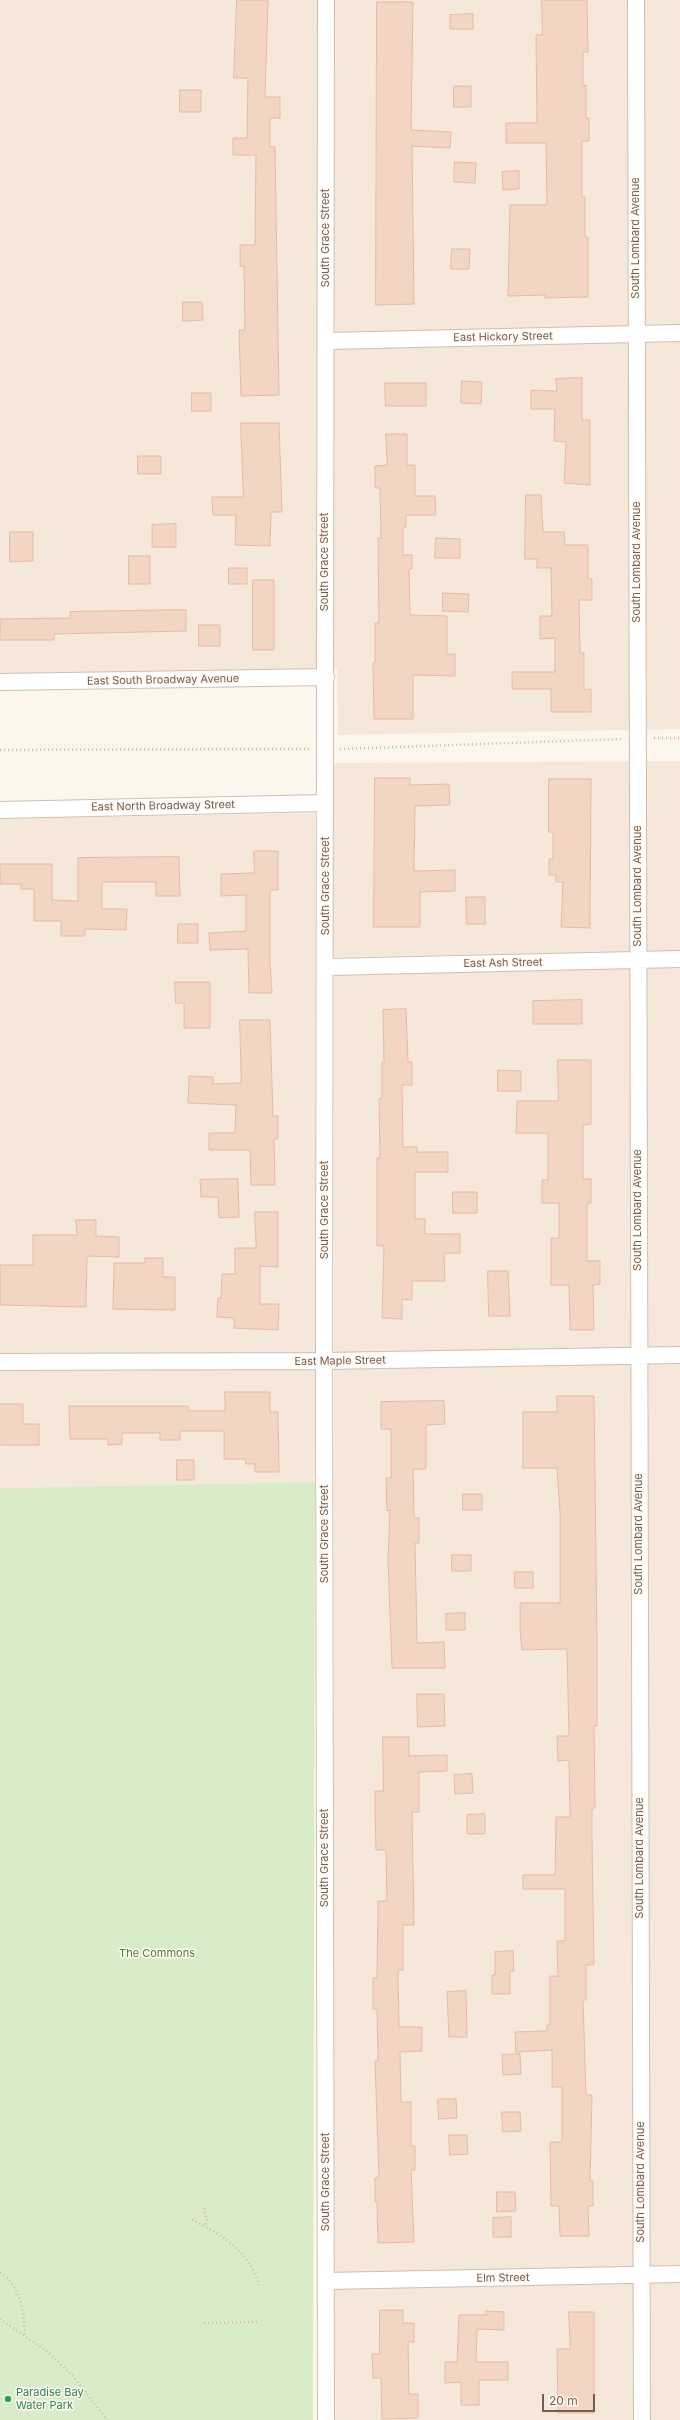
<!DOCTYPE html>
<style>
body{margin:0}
#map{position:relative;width:680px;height:2420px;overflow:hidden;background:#fdf6ec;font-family:Inter,sans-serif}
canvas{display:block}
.scale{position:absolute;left:542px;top:2394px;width:53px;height:18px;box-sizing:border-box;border:2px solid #7a5c4d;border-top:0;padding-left:5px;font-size:12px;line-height:14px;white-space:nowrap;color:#7a5c4d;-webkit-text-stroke:3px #fffaf3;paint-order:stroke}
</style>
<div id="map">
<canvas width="680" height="2420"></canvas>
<div class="scale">20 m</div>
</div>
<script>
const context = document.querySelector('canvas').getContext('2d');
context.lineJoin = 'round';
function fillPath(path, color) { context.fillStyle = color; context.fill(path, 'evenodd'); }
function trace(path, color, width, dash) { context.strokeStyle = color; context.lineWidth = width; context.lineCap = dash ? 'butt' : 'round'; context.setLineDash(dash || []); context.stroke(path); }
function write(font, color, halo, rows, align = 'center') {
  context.font = font + ' Inter,sans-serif'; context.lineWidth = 3; context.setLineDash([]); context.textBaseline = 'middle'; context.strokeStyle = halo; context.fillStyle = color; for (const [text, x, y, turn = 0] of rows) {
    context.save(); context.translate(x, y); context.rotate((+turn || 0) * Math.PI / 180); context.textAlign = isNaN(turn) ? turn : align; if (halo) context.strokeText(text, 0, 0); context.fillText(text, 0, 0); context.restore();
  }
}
fillPath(new Path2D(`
 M0,0H680V729L338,735L337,669L0,674Z
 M680,761V951L332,957V763Z
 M315,813V1482L0,1488V819Z
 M680,964V2420H334V972Z`), '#f5e8da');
fillPath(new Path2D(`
 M315,1482L313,2420H0V1488Z`), '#d8ecc9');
const building = new Path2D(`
 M237,0H268L265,97H280V118H270V147H275L279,395L241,396L239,330H245L244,266H240V245H255L256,155H233V138H247L248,78H234Z
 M542,0H587L588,52H583V86L586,85V118H589V141H582V197H585V237H588V297L545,298V295L508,296L510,205H547L546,143H506V123H537L536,35H542Z
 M377,2H413L411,130L451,132L450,148L412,146L414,304L376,305Z
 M473,14V29H450V15Z
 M454,86H471V107H454Z
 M180,90H201V112H180Z
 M455,162L476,163L475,183L454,182Z
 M519,171V189L503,190L502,172Z
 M452,249H470L469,269H451Z
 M183,302H202L203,320L183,321Z
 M582,378V420H590V485L564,483L566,442L554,441L555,409H531V390L557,391L556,379Z
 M462,381L482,382L481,404L461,403Z
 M385,383H426V406H386Z
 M192,393H211V411H192Z
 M241,423H279L282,512H271L270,546L235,545L236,515H213L212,497H243Z
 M386,434H407V465H415V496H435L436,515H406V527H403V555H412V569H409L410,615L447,616V654H455V676L413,675V719H374L373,663H375V623H379L378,538H381L380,488H375V466L387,465Z
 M138,456H161V474H138Z
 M526,495H541L543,532H564L565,545H588V579H592V600H579L580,653H584V690L591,689V712H551V689H512V672H555V638L540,639V616H552L551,568H537V559H525Z
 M176,524V547H152V525Z
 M10,532H33V561L10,562Z
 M436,538L460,539V558H435Z
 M129,556H150V584H129Z
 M229,568H247V584H229Z
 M253,580H274V650H253Z
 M443,593L469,594L468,612L443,611Z
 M186,610V631L54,634V640H0V619L70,618V612Z
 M199,625H220V646H199Z
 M375,778H410V785L449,784L450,805L415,806L414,871L455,870V891L420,892V927H374Z
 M549,779H591L590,928L561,927L563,882H556V875H549V859H553V832H549Z
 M254,851H278V890H270V962L272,993H249L248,949L210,950L209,933L246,931V895L221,896V874L254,873Z
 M179,857L180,896H156V882H102V909H127L126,930L85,929V936H61V921H34V889H21V884H0V864H52V900L78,901V858Z
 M466,897H485V924H467Z
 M178,924H198V943H178Z
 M175,982H210V1028H184V1003H176Z
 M582,1000V1024H533V1001Z
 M406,1009L408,1062H412V1085H402L403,1147H417V1152H448V1172H415V1219H425V1234H460V1253H444L445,1281H412V1300L402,1299V1319L382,1318L384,1246H377V1158H380L379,1099L382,1098V1062H384L383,1010Z
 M240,1020H270L273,1116H278V1139H274L275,1185H251L250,1150H209V1133H235L236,1105L188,1103L189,1076L213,1077V1084L241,1083Z
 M558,1060H591V1124L583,1125V1179H591V1203H587V1261H600V1284L593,1285L594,1330H570L569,1285H551V1238H559V1203H542V1180H548V1133H516L517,1101H558Z
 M498,1070L521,1071V1091H498Z
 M238,1179L239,1217L219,1218L218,1197H201L200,1180Z
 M453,1192H477V1213H453Z
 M255,1212H278V1267L260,1266V1304H279L278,1330L234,1328V1318L217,1317L218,1298H221L222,1274H235V1248H256Z
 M76,1220H96V1236L119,1237V1257L87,1256L86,1307L0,1305V1265H33V1235H77Z
 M145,1258H163V1277H175V1310L113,1309L114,1263H145Z
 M488,1271H508L510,1316H489Z
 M225,1392H270V1412H278L279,1472H255V1464H246L245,1459H224V1431H180V1440H160V1433H122V1444L108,1445V1439H70L69,1406H188V1411H225Z
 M557,1396H594L597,1643V1726H594L595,1808H592V1841L594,1965H586V2000H583L586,2095H592L590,2181H593V2206H588L589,2236H560L559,2206H551L550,2142H562V2087H552V2050L516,2052L515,2032L547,2031V2025H550V1976H558L557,1941H565V1889H523V1875H555L556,1817H570L569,1760L558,1761L557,1736H569L567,1649L522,1650L520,1630V1603H560V1512L557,1468H523V1412H557Z
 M444,1401L445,1424L426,1425V1469H413L414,1518H419V1543H415L417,1643L444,1642L445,1668H392L388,1559L390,1510L387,1511L386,1478H391V1429H381V1402Z
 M0,1404H23V1424H39V1445H0Z
 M177,1460H194V1480H177Z
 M463,1494H482V1510H463Z
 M452,1555H471V1571H452Z
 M515,1572H533V1588H515Z
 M465,1613V1630H446V1614Z
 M417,1694H444L445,1726L418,1727Z
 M383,1737H409V1756L447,1755V1771L419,1772V1812H412L414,1925H403V1970H398L399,2027H422V2051L400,2052L401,2102H411V2146H415V2170H411L414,2242L378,2243L377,2201L375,2202V2178L379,2177L375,2061H378L377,2009H373V1978H377L378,1901H387L386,1850H376L375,1812V1791H383Z
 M472,1774L473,1793L455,1794L454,1775Z
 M485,1814V1834H467V1815Z
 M513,1951L514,1971H510V1994H492V1975H495V1952Z
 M466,1991L467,2037H449L447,1992Z
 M520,2054L521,2074L503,2075L502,2055Z
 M438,2099H456L457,2118L439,2119Z
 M502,2112H520L521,2131L503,2132Z
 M449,2135H467L468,2154L450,2155Z
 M497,2192H515L516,2211L497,2212Z
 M511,2217V2237H493V2218Z
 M380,2310H403V2323H414V2342H408L409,2394H418V2418L382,2419L381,2378H373L372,2354H379Z
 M486,2311L504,2312V2330L477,2329L476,2362H508V2380H479V2405H461V2382L445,2383V2362H457L459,2315H486Z
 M569,2312H594V2413H558L557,2349H570Z`);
fillPath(building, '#f3d5c3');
trace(building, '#e6bba3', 1);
const street = new Path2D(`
 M636,0L642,2420
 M326,341L680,333
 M0,682L326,677
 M0,810L325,803
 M326,967L680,959
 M0,1362L324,1361L680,1355
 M327,2281L680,2274
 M326,2420L324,1361L326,0`);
trace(street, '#d1beb0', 18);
trace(new Path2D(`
 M654,738H680
 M340,749L621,739
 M0,750L309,749
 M204,2208L207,2220L205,2226
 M192,2220C222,2234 250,2252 259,2285
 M0,2273C21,2285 24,2314 25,2336
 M0,2319L48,2352L72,2375L107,2420
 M204,2323L259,2322`), '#d9b8a5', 2.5, [1, 3]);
trace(street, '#fff', 16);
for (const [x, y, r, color] of [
 [8,2399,4,"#2e9e5b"]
]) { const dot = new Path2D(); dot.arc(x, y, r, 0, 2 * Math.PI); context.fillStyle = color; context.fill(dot); trace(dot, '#fffaf3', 1.5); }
write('11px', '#7a5c4d', '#fffaf3', [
 ["South Grace Street",326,238,-90],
 ["South Lombard Avenue",636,238,-90],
 ["East Hickory Street",503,337,-1],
 ["South Grace Street",325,562,-90],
 ["South Lombard Avenue",637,562,-90],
 ["East South Broadway Avenue",163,680,-1],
 ["East North Broadway Street",163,806,-1],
 ["South Grace Street",326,886,-90],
 ["South Lombard Avenue",638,886,-90],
 ["East Ash Street",503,963,-1],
 ["South Grace Street",325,1210,-90],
 ["South Lombard Avenue",638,1210,-90],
 ["East Maple Street",340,1361,-1],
 ["South Grace Street",325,1534,-90],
 ["South Lombard Avenue",639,1534,-90],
 ["South Grace Street",325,1858,-90],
 ["South Lombard Avenue",640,1858,-90],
 ["South Grace Street",326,2182,-90],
 ["South Lombard Avenue",641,2182,-90],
 ["Elm Street",503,2278,-1]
]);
write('11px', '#537a41', '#fffaf3', [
 ["The Commons",157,1954]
]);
write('11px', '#27864d', '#fffaf3', [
 ["Paradise Bay",16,2393],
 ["Water Park",16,2406]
], 'left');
</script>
